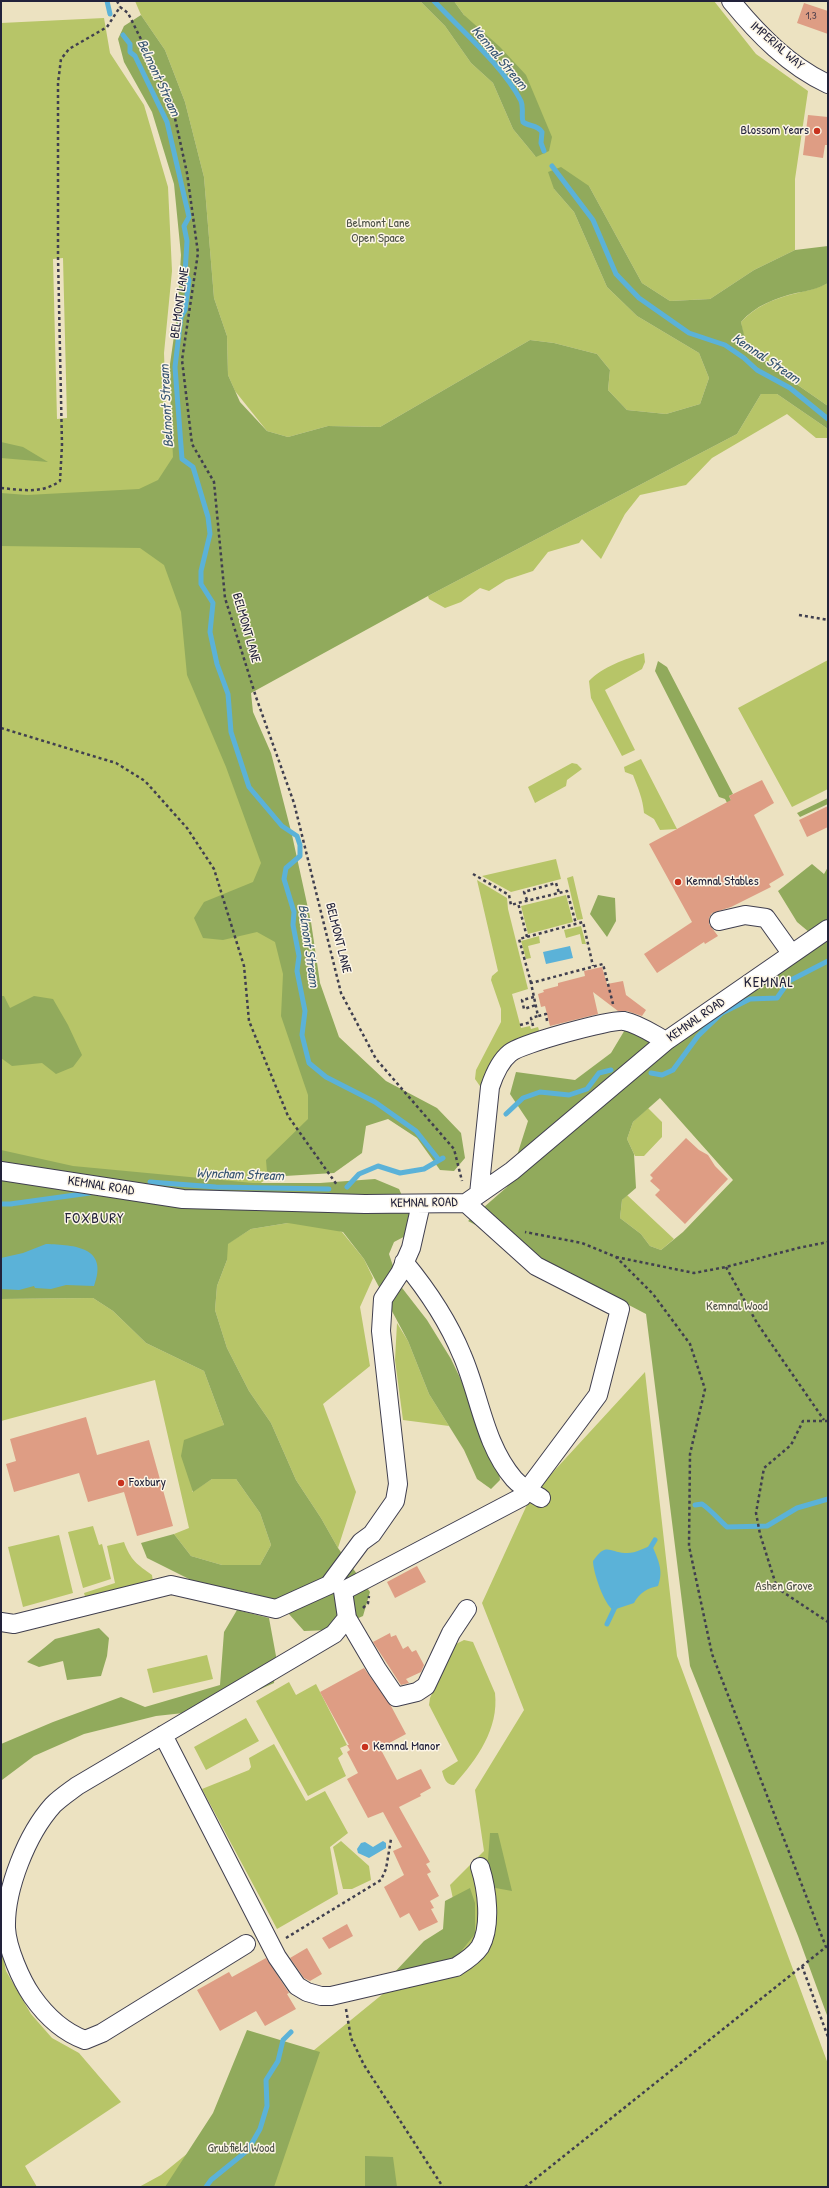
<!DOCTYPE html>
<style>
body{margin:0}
#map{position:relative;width:829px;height:2188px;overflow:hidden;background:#ece2c1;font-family:"Patrick Hand",sans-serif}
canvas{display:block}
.frame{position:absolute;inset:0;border:2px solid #22223b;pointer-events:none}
</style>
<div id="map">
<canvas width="829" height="2188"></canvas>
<div class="frame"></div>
</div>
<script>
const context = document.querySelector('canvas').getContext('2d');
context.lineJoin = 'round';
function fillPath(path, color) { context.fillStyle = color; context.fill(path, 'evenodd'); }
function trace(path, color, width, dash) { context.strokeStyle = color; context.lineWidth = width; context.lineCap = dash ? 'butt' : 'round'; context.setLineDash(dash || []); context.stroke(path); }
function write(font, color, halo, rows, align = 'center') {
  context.font = font + ' "Patrick Hand",sans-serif'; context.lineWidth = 3; context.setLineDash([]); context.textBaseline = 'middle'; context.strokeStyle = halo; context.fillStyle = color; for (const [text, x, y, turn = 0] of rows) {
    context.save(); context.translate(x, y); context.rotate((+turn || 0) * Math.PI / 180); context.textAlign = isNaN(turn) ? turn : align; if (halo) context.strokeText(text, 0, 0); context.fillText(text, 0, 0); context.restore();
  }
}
fillPath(new Path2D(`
 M135,1H420L445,26L471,63L493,83L513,129L536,157L464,15L454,1H714L756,54L808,91L795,179V250L754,270L710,299L670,301L642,283L589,186L554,189L574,212L607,287L637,316L699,353L709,378L700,404L666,414L627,410L608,390L610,370L597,354L554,343L530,340L380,427L328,426L288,437L267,431L235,391L228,375L227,336L214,298L204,177L185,102L165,50L141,15Z
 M104,18L110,53L144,105L168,187L172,271L164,353L166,412L204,410L191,617L324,1029L308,1103L309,1119L298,1155L209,1222L1,1176V23ZM63,258L67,418L57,419L53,259Z
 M828,283V406L776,370L745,343L741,322C755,307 773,299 793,294C805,291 817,289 828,283Z
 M761,394H777L828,429V438H816L787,414L712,458L686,485L640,495L625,514L601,559L582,539L579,543L548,552L533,571L506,580L489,591L480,588L461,602L445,608L429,599L428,596L737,434Z
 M644,653L645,662L642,669L605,690L635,750L622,756L591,698L589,681C602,667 626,659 644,653Z
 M828,660V789L792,807L738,708Z
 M641,759L677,829L660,830L654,819L644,813C643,799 638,788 633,775L625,772L624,767Z
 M572,763L577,764L582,769L567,780L566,786L535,803L528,787Z
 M556,859L561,879L511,892L482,876Z
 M573,876L583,919L577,920L567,878Z
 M477,880L507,898L508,909L528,989L512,994L521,1028L530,1026L531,1029L538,1027L541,1037L482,1089L475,1079L476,1070L501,1022V1009L491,980L492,976L498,971Z
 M566,895L573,922L528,934L521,906Z
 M581,926L586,944H582L580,934L566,938L564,930Z
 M539,936L540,943L528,946L531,958L526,959L521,941Z
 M648,1108L662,1122V1137L644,1156H635L627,1139L633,1122Z
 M627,1195L674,1239L661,1250L650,1246L641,1234L620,1218L622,1200Z
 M318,1222L342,1232L364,1259L373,1278L360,1307L370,1366L323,1404L356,1492L338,1548L321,1518L296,1480L271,1423L249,1391L227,1348L215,1310L217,1286L227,1260V1244L251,1229L288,1223Z
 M93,1298L113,1311L146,1343L204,1371L224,1425L192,1492L212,1479H236L260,1513L271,1545L260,1565H222L191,1556L174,1534L189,1528L155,1380L1,1421V1299Z
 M397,1323L408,1341L429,1394L449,1426L403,1420L395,1360Z
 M645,1372L677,1656L828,2064V2187H139L161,2175L460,1931L450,1885L484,1851L475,1790L524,1710L482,1603L531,1496Z
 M93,1526L99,1545L102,1544L111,1579L83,1588L68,1532Z
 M59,1535L73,1593L23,1607L8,1547Z
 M124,1542C131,1561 137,1564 152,1575L153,1582L87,1603L84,1593L115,1583L107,1546Z
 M464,1640L473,1642L495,1693C499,1729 477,1759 454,1785C446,1785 444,1778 442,1771L458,1761L429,1705L430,1698L454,1645Z
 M207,1655L213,1679L153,1693L147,1669Z
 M289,1682L296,1695L316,1684L347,1745L340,1748L343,1754L338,1758L346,1776L308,1796L256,1701Z
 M246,1718L259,1741L206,1770L194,1747Z
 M274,1744L306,1801L325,1791L348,1833L330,1847L338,1894L277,1929L202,1789L249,1770L251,1767L249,1758Z
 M341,1841L369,1866L371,1880L352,1889H343L333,1847Z
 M1,1946L6,1971L31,2014L52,2038L79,2053L121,2102L25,2166L37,2187H1Z`), '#b7c568');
fillPath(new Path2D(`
 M420,1H454L464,15L500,47L526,75L552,137L549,151L536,157L513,129L493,83L471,63L445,26Z
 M141,15L165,50L185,102L204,177L214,298L227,336L228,375L240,402L267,431L288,437L328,426L380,427L530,340L554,343L597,354L610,370L608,390L627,410L666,414L700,404L709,378L699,353L637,316L607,287L574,212L554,189L548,172L561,167L589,186L642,283L670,301L710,299L754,270L795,250L828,246V283C818,289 807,291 796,293C775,298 755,306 741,322L746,343L776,370L828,406V429L777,394H761L737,434L428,596L251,693L253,712L271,753L292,835L311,922L320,983L339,1037L386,1081L437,1108L461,1133L465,1158L454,1171L440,1170L417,1138L388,1119L366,1126L362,1153L334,1173L285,1176L267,1172L266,1160L308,1119V1095L281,1016L283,974L275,942L257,932L223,940L203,938L194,918L204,902L253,882L261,863L226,767L187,675L181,612L164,565L140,548L1,546V493L27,495L139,489L158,480L173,457L169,371L177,315L181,255L174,184L152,112L124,62L118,39L124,26Z
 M1,442L23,447L48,462L1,458Z
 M658,661L667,667L733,794L729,796L759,855L756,856L725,799L719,797L655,671Z
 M828,798V804L800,817L797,813Z
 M812,864L824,874L828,867V2018L798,1936L690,1666L646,1314L468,1221L507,1187L528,1121L510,1094L516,1072L575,1080L611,1053L626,1028L667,1050L809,932L797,922L778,891ZM660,1098L733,1180L683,1232L661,1250L650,1246L641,1234L620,1218L622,1200L636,1188L634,1154L627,1139L633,1122Z
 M598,895L615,898L616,921L607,937L590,914Z
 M1,996H4L10,1008L34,996L53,999L68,1025L82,1055L73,1067L56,1074L42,1063L12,1066L1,1058Z
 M1,1150L73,1166L253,1183H320L375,1179L399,1189L411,1215L413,1232L394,1242L389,1254L399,1284L427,1320L451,1359L497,1455L500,1480L491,1489L477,1479L464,1450L429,1394L408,1341L364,1259L343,1232L288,1223L251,1229L228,1244L227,1260L217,1286L215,1310L227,1348L249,1391L271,1423L296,1480L321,1518L338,1548L370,1592L363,1616L331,1630L304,1631L289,1614L255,1594L193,1581L147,1558L141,1543L174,1534L191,1556L222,1565H260L271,1545L260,1513L236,1479H212L193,1492L181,1456L184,1440L224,1425L204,1371L146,1343L113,1311L93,1298L1,1299Z
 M237,1610L269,1618L276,1656L274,1683L229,1703L202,1711L156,1716L84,1734L34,1756L2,1780L1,1785V1744L53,1722L121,1697L145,1707L220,1685L224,1632Z
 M99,1628L109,1638L107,1656L101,1676L67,1680L63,1661L39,1667L27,1662L55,1639Z
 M490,1833H498L512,1891L490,1887L487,1873Z
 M470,1888L475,1903V1934L454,1960L392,1975L424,1941L443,1929L445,1901Z
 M247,2030L320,2052L274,2187H165L213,2113Z
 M365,2156L393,2157L397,2187H365Z`), '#91aa5c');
fillPath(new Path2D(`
 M570,946L573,958L546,964L543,952Z
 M46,1244C75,1245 109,1247 94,1286L66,1285L51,1289L35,1288L34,1286L19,1290L1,1289V1258L23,1253Z
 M652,1545C658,1560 664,1570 658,1586C648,1588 639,1593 634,1603L613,1610C604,1604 593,1572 593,1561C606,1542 609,1552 625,1553C635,1554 644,1548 652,1545Z
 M383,1841L386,1843V1848L369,1858L358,1853L357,1849L361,1843L365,1842L373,1847Z`), '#5bb2d8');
trace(new Path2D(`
 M107,1L110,14
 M434,1C460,29 504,67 521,101C524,108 521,115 523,122C529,127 537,124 542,132L541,143L544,151
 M123,35L130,44V52L135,56L167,122L189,217L184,226L187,241L185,274L189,280L185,310L181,317L175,367L182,459L193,467L208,517L210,534L201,571V584L213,603L210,632L217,664L228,694L231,732L249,787L282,826L297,836L300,845V856L286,868L284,879L294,912L293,925L299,956L297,971L305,1011L302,1035L309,1063L326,1077L375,1102L416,1131L439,1160
 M552,166L593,220L616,274L639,298L689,333L725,345L744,358L757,370L790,388L828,419
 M651,1073L662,1075L673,1070L698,1036L722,1013L750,999L777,998L789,981L828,961
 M506,1114L523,1098L540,1092L569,1095L587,1089L599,1073L611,1070
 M150,1182L216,1187L329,1189
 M347,1187L359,1174L378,1166L400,1173L424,1169L443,1158
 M1,1204H12
 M10,1204L90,1193
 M695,1505L702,1504C711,1510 718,1519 727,1527L767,1526L797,1508L828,1499
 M649,1550L655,1540
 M607,1624L616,1605
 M206,2187L211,2180L248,2150L260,2129L267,2106L266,2080L278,2061L283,2040L291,2032`), '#5bb2d8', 5);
fillPath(new Path2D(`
 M804,3L828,11V34L797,23Z
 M808,115L828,117V145H825L823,158L803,155Z
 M762,780L774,803L754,815L784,875L769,884L771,887L731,907L712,913L709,918V924L718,936L705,944L704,942L657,973L644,954L692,922L649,844L731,800L729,796Z
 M828,806V827L807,837L799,820Z
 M602,967L607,984L623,981L626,995L646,1010L642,1016L627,1011H618L593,992L598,1014L550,1026L545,1006L541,1007L538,994L544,992L543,990L558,986V983L585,976L584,971Z
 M686,1138L699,1150L708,1155L715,1166L728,1179L685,1224L655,1195L660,1190L650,1181L653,1178L650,1175Z
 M86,1417L97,1455L149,1440L173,1526L137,1536L124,1492L88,1502L79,1473L14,1492L6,1464L16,1461L10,1439Z
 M417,1566L426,1582L395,1598L387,1582Z
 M390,1633L391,1637L396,1635L403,1649L408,1646L412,1652L416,1650L424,1665L421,1672L406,1679L409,1683L401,1685L373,1642Z
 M364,1668L391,1706L406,1734L380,1748L397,1780L421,1769L431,1788L420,1794L421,1796L399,1807L430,1862L426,1864L431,1872L427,1874L439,1896L430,1901L434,1908L431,1909L438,1922L419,1931L409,1913L400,1918L384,1887L404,1875L393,1851L402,1847L383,1812L368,1818L347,1779L358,1773L347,1752L350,1750L347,1745H349L320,1692Z
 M347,1924L353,1936L329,1949L322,1938Z
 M307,1948L322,1974L310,1981L304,1978L290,1958Z
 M266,1958L289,1993L287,1994L296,2009L265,2026L256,2011L220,2031L197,1990L229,1972L232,1977Z`), '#de9d84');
const minor = new Path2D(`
 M731,1C758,34 789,66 828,84
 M719,921L745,915L766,918L791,953
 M1,1171L183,1199L365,1204L466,1203L512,1171L666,1041L828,929
 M479,1194L490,1087C494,1075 500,1061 510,1053C520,1044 611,1019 624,1021C639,1024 653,1034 666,1041
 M466,1203L536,1266L620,1309L598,1395L522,1497L343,1591L347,1618L377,1669L396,1697L417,1692L426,1686L451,1633L467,1609
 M404,1262C428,1291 448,1321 462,1355C480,1396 484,1444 514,1479C521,1487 532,1493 541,1498
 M1,1622L14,1624L171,1585L276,1609L329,1585L361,1542L372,1534L395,1501L398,1484L381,1331L383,1299L400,1273L411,1248L421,1204
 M163,1735L277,1957L297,1986L307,1992L321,1996H331L456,1967C464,1962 474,1956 480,1947C492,1926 487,1889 480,1867
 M246,1944L102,2033L85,2040C63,2032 46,2016 32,1996C21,1980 7,1948 6,1928C5,1889 27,1834 53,1805C60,1798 69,1792 77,1786L334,1634L347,1618`);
trace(minor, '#403f4f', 20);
trace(new Path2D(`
 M117,1L120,7
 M120,7L128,13L171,100L187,173L198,253L182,360L192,444L214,482L225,598L256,697L294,803L341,993L376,1059L454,1149L462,1181
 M1,488C22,490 42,494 60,481L62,445L58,257V83L61,59L69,49L107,27L120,7
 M799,615L828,620
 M1,728L116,763L145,781L187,828L214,869L244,966L249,1021L288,1116L337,1185
 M473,874L509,895L511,905L518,903
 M527,900L524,892L556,883L559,893
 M527,937L518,903L567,891L576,924
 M531,983L519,939L583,922L593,966
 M534,997L522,1000L524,1009L536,1005
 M547,1021L546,1014L538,1016L531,983L603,964L613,1004
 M520,1025L532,1022
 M533,1026L531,1018L538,1016
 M616,1257L694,1273L726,1267L798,1248L828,1242
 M726,1267L757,1323L824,1420
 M828,1421H803L791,1445L764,1468L756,1513L760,1534L777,1588L828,1622
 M363,1608L368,1603L369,1596
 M286,1938L381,1880L386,1869L391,1839
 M802,1966L828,2037
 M346,2009L351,2038L364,2065L443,2187
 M525,2187L826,1947L712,1654L689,1546L690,1454L705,1389L690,1344L653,1294L616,1257L582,1243L525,1232`), '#403f4f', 2.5, [3, 3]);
trace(minor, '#fff', 18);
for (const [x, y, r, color] of [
 [817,131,4,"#c8321e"],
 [678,882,4,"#c8321e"],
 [121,1483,4,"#c8321e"],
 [365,1747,4,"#c8321e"]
]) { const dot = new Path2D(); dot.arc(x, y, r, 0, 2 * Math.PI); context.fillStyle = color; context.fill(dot); trace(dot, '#fcf5e5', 1.5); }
write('11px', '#51414d', null, [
 ["1,3",811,16]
]);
write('13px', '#22223b', '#fcf5e5', [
 ["IMPERIAL WAY",777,46,41],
 ["BELMONT LANE",180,303,-82],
 ["BELMONT LANE",246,628,74],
 ["BELMONT LANE",338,938,76],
 ["KEMNAL ROAD",696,1020,-35],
 ["KEMNAL ROAD",101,1186,9],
 ["KEMNAL ROAD",424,1203,-1]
]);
write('13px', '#22223b', '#fcf5e5', [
 ["Blossom Years",809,131,"right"],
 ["Kemnal Stables",686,882],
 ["Foxbury",129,1483],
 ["Kemnal Manor",373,1747]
], 'left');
write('13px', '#4f5348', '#fcf5e5', [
 ["Belmont Lane",378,224],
 ["Open Space",378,239],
 ["Kemnal Wood",737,1307],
 ["Ashen Grove",784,1587],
 ["Grubfield Wood",241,2149]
]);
write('italic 14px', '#365472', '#fcf5e5', [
 ["Kemnal Stream",499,58,50],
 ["Belmont Stream",158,78,65],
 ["Kemnal Stream",766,359,34],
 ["Belmont Stream",167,406,-93],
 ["Belmont Stream",308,946,82],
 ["Wyncham Stream",240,1175,2]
]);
context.letterSpacing = '1px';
write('15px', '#22223b', '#fcf5e5', [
 ["KEMNAL",769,983],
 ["FOXBURY",95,1219]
]);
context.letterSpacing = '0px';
</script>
